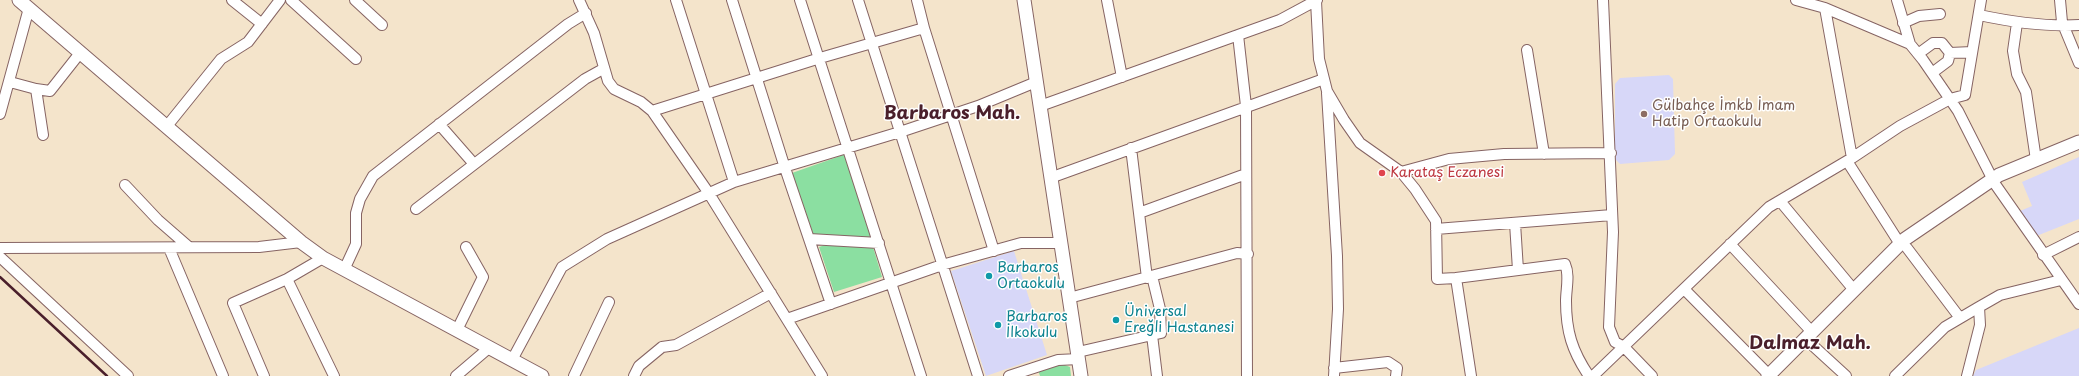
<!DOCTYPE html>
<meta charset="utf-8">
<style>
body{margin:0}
canvas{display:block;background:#f4e4cb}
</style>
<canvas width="2079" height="376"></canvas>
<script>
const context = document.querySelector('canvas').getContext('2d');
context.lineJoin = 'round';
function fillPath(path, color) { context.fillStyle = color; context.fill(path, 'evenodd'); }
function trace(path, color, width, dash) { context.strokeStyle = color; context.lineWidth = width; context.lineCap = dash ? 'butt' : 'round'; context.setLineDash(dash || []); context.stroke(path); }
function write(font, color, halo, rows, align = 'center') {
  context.font = font + ' "Playpen Sans",sans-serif'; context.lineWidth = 3; context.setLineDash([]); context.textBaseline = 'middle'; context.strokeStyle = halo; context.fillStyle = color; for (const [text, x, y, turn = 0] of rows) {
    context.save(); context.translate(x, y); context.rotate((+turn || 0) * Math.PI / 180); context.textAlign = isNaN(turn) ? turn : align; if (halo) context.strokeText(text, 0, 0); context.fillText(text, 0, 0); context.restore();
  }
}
fillPath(new Path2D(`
 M1669,75L1673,79L1675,154L1669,160L1620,164L1616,160L1615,150V84L1620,78Z
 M2079,157V219L2034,237L2020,211L2032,206L2022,182Z
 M1014,251L1047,355L986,376L951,271Z
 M2079,328V376H1973L1976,370Z`), '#d7d7f8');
fillPath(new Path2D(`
 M846,154L871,238L814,236L792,173Z
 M825,245L873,247L882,277L834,292L819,247Z
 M1062,364L1070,367L1071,376H1040L1038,370Z`), '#8bdfa1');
const minor = new Path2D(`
 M232,0L262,24
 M291,0L356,59
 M355,0L382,25
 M579,0L594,33L608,81L614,89L641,102L652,111L708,192L822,376
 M676,0L734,182
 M732,0L785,168L831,304
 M800,0L921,376
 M858,0L978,376
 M917,0L924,28
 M1107,0L1122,77
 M1603,0L1613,232L1609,327L1615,342L1624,347L1652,376
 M1796,0L1825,8L1910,44L1923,60L1958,111L1995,184L2079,304
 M1897,0L1910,44
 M2060,0L2062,22L2079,63
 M1316,1L1319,59L1327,91L1344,120L1360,143L1401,172L1415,189L1436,221L1437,279L1456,278L1471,376
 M1825,8L1852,158
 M1979,15C2012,22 2045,27 2079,25
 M1903,23L1919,16L1940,14
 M2017,23L2013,51L2017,74L2026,92L2036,160
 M1238,35L1246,106L1247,376
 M1527,50L1544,154
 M1950,53L1972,52
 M1918,54L1933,43H1942L1950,53L1948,61L1932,73
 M10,82L36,89L43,135
 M36,89L50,91L80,53
 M1327,93L1337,256L1338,309L1334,376
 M1040,106L1280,20L1317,0
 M652,111L820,58L924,28L994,251
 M0,114L29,8
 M439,124L474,164
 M167,126L221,59L248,42L280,0
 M1131,148L1147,278
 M1847,161L1900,244
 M1401,172L1449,159L1504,154L1611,153
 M1050,178L1324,79
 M125,185L158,220L189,247
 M1780,201L1854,290
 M416,209L585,79L603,69
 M1139,213L1246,174
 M1515,223L1518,270
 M1436,229L1612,215
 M809,239L879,243
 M1730,244L1812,332
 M0,248L259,247L301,242
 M169,248L223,376
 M1907,248L1960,318
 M2043,255L2079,237
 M0,257L128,376
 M344,270L356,244V213L360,199L373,176L568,24L586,13
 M1456,278L1565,264C1570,275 1566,289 1566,301C1566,331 1572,351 1589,376
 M287,279L334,376
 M1684,289L1769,375
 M1069,298L1237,253L1248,254
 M787,319L942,265L1021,243H1060
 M457,330L483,277L466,247
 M1152,335L1157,376
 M1810,343L1846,376
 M1078,352L1161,333L1160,309L1152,276
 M512,360L562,267L607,239L734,182L900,132L978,106L1036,82
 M1334,368L1388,362L1397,368L1396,376
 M264,376L233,303L287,279L323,258
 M456,376L490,347
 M574,376L609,302
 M634,376L639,366L662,347L676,345L771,293
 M1009,376L1058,360L1079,359
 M1593,376L1769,207L1852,158L1900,126L1950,99L1965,95L1981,0
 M1895,376L1945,327L1979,307L2000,295L2061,280
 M1967,376L1980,325L1979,307`);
const major = new Path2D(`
 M19,0L301,242L323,258L542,376
 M1024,0L1081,376
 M1768,376L1905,239L1999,175L2079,142`);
trace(minor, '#866463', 12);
trace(major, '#866463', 15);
trace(minor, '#fff', 10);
trace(major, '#fff', 13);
trace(new Path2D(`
 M0,277L107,376`), '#4a1f2b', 2.5);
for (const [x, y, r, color] of [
 [1644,114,4,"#8d6e63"],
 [1382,173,4,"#e0444e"],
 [989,276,4,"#0f9aa8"],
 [1116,320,4,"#0f9aa8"],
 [998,325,4,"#0f9aa8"]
]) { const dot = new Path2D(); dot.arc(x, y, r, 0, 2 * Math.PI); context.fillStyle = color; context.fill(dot); trace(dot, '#fff', 1.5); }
write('14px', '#785e54', '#fff', [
 ["Gülbahçe İmkb İmam",1652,106],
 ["Hatip Ortaokulu",1652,122]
], 'left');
write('14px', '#be3a42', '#fff', [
 ["Karataş Eczanesi",1390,173]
], 'left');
write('14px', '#0d838f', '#fff', [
 ["Barbaros",997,268],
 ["Ortaokulu",997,284],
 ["Üniversal",1124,312],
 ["Ereğli Hastanesi",1124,328],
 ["Barbaros",1006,317],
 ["İlkokulu",1006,333]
], 'left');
write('bold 18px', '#4a1f2b', '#fff', [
 ["Barbaros Mah.",952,114],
 ["Dalmaz Mah.",1810,344]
]);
</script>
